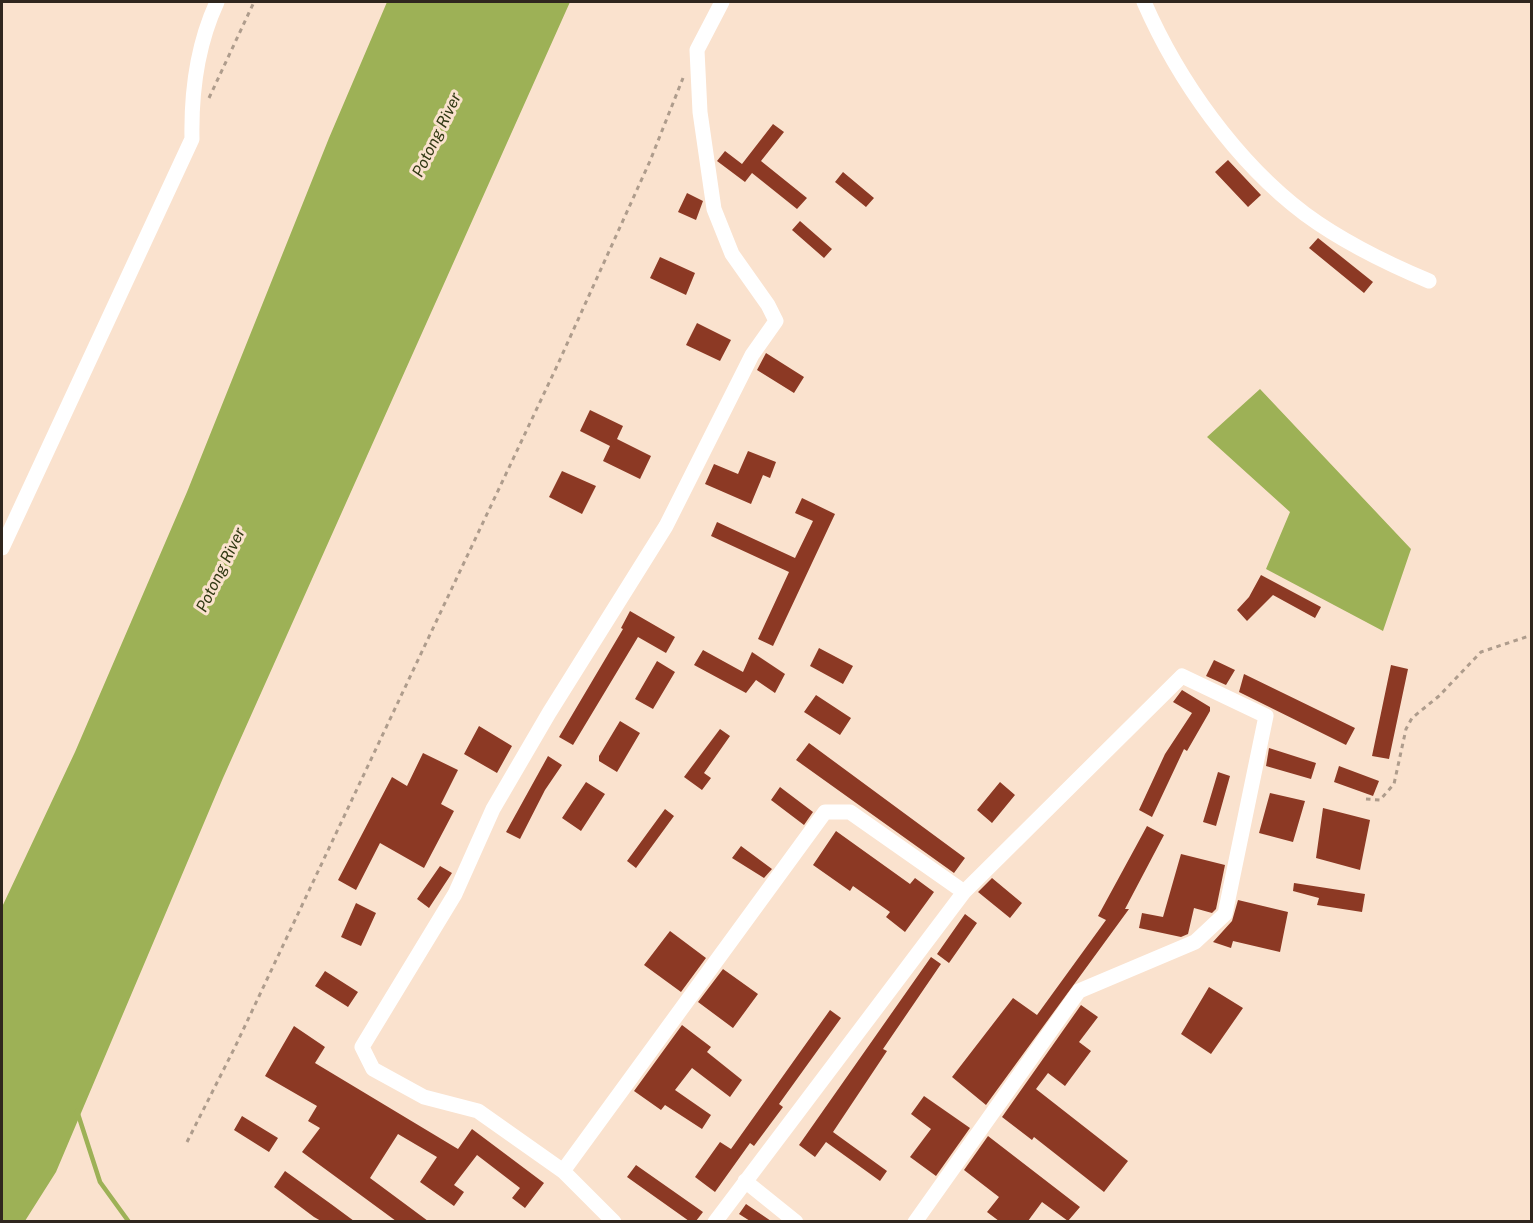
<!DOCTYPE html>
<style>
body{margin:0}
#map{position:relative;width:1533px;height:1223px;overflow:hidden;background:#fae2ce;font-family:"Public Sans",sans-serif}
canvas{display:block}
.frame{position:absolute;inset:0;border:3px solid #2f261e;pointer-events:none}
</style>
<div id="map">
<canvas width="1533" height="1223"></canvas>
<div class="frame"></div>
</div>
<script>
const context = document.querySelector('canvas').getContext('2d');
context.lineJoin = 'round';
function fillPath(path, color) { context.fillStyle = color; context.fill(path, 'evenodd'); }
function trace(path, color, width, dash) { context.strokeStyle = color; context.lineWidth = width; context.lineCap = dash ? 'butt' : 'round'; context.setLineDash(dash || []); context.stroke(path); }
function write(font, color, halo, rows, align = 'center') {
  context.font = font + ' "Public Sans",sans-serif'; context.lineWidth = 6; context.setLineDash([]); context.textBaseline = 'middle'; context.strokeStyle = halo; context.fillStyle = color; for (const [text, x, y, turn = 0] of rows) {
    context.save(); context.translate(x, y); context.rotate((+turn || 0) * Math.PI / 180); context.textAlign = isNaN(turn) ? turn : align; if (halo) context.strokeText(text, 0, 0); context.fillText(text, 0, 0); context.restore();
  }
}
fillPath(new Path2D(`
 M387,2H570L223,778L56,1172L25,1221H2V907L75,752L187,492L329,138Z
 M1260,389L1411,549L1383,631L1266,569L1290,512L1207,437Z`), '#9db156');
trace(new Path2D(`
 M77,1111L100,1182L129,1222`), '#9db156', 4.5);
fillPath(new Path2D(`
 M773,124L784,132L761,161L807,198L797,209L752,173L745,182L717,161L725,151L742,164Z
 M1228,160L1261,195L1248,207L1215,172Z
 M843,172L874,198L866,207L835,182Z
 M687,193L703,201L696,220L678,212Z
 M800,221L832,249L824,258L792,230Z
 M1318,238L1373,282L1364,293L1309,248Z
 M660,257L695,273L686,295L650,278Z
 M697,323L731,340L720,361L686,345Z
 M766,353L804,377L794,393L757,370Z
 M590,410L623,426L617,439L651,456L640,479L603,461L610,446L580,431Z
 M748,451L776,462L770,478L763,475L751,504L705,484L714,464L738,474Z
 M562,471L596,486L582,514L549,497Z
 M802,498L835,514L773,646L758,639L789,572L711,536L717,522L795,558L813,521L795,513Z
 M1261,575L1321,607L1315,618L1273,595L1247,621L1237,610L1249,597Z
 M630,611L675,637L666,653L638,637L573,745L559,737L623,629L621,628Z
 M819,648L853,666L843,684L810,666Z
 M703,650L743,672L752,652L785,674L775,693L756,680L746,693L694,665Z
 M1214,660L1235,670L1226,685L1206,676Z
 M657,661L675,672L653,709L635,699Z
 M1391,665L1408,669L1389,759L1372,756Z
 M1244,674L1355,728L1346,745L1239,692Z
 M1182,690L1210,707V711L1187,751L1184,749L1152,817L1139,810L1165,754L1192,713L1173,702Z
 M816,695L851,718L840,735L804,712Z
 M620,721L640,733L617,772L599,761V756Z
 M479,726L512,746L497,773L464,754Z
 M720,729L730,736L704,773L711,778L702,790L684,777Z
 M809,743L965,858L954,873L796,760Z
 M1269,748L1316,763L1311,779L1266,766Z
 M423,753L458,770L441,804L454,811L424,868L380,843L356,890L338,880L392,777L407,786Z
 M548,756L562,765L545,790L520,839L506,832Z
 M1339,766L1379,781L1373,796L1334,782Z
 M1218,772L1230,776L1216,826L1203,822Z
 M586,782L605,794L581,831L562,818Z
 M1000,782L1015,795L992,823L977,810Z
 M780,787L813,812L804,825L771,800Z
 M1270,793L1305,801L1293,842L1259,833Z
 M1323,808L1370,820L1360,870L1316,858Z
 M665,809L674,816L636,868L627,861Z
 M1147,826L1164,835L1125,909H1129L986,1105L952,1077L1013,998L1037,1015L1106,920L1098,916Z
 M836,831L910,884L915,878L934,892L905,932L886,917L890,912L853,886L850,891L813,865Z
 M741,846L772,869L764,878L732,858Z
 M1181,854L1225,865L1216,909L1212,913L1194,908L1188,934L1181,937L1139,928L1142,913L1163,917Z
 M440,866L452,873L429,908L417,899Z
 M992,878L1022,903L1010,918L978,892Z
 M1294,883L1365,894L1362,912L1317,905L1319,898L1293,891Z
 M1238,900L1288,912L1280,952L1233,941L1231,948L1213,942L1232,921Z
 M356,903L376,913L361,946L341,937Z
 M965,914L977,923L949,963L937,954Z
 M670,931L706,958L681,992L644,965Z
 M931,957L941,964L883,1049L887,1051L833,1132L887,1171L880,1181L826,1142L815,1157L799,1145Z
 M723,969L758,994L733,1028L698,1002Z
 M325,971L358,992L348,1007L315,986Z
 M1209,987L1243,1008L1211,1054L1181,1034Z
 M1081,1005L1098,1017L1079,1042L1091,1051L1065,1086L1048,1073L1036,1089L1128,1161L1104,1192L1034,1137L1032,1140L1002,1117Z
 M830,1010L841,1018L779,1104L783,1107L754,1146L750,1143L715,1192L695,1177L720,1142L731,1149Z
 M682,1025L711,1047L707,1052L742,1080L730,1097L692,1068L675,1090L711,1115L702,1129L665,1105L661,1110L634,1091Z
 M294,1026L325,1047L315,1063L458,1149L472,1129L544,1183L525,1208L512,1198L520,1188L477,1155L454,1185L464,1192L454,1206L420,1182L437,1157L398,1134L370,1178L428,1221H396L302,1152L320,1128L308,1121L317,1106L265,1076Z
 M924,1096L970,1128L936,1176L910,1157L931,1129L911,1114Z
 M242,1116L278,1138L269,1152L234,1130Z
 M988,1136L1080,1207L1068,1221L1042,1202L1028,1221H999L987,1212L999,1197L964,1170Z
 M636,1165L703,1212L696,1221H689L627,1177Z
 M285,1171L331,1204L354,1221H321L314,1217L274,1187Z
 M746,1204L771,1221H750L739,1214Z`), '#8c3924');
trace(new Path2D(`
 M209,98L254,2
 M1366,799L1380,800L1394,784L1406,729L1412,718L1439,696L1481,652L1532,635
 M187,1142L235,1047L557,366L650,161L683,78`), '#ae9c8c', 3, [4.5, 4.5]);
trace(new Path2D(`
 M1144,2C1178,80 1236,162 1305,214C1343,242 1386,263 1429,281
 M2,548L192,139C191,91 197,45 217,2
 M563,1171L825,812H850L964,892
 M745,1181L796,1222
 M614,1222L563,1171L478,1111L424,1097L373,1069L362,1047L455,894L493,809L549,713L666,526L752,355L776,321L768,305L732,254L714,209L700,112L697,50L722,2
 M715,1222L964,892L1182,676L1266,716L1225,914L1195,942L1079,991L915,1222`), '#fff', 15);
write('italic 16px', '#313913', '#fae2ce', [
 ["Potong River",437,135,-64],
 ["Potong River",221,570,-64]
]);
</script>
